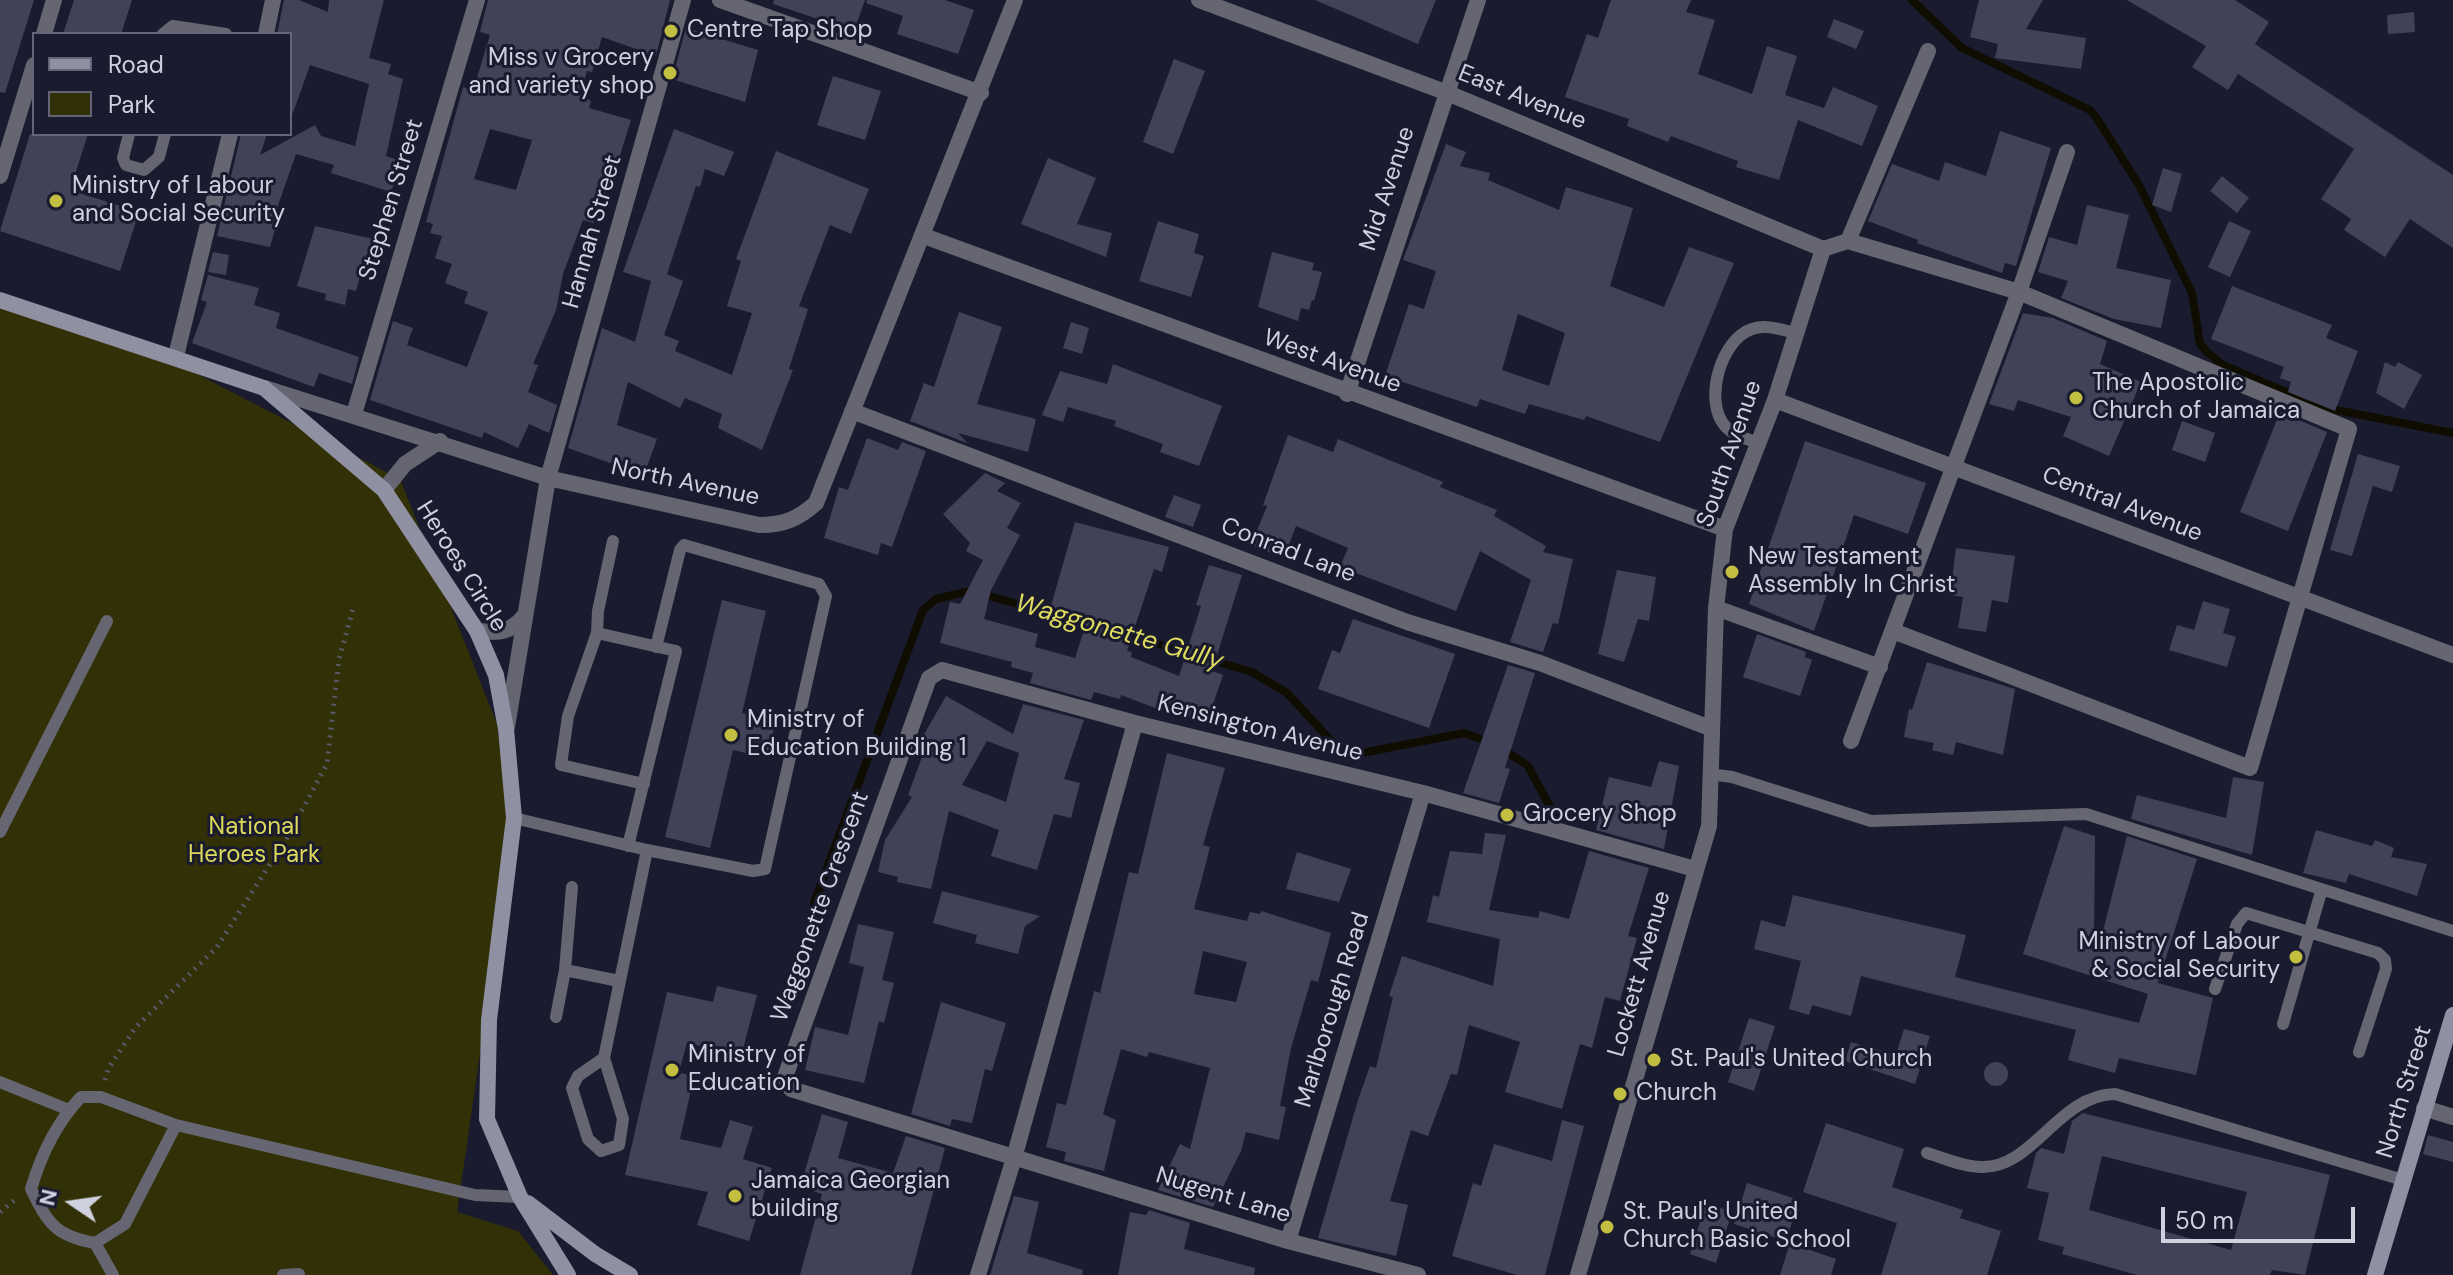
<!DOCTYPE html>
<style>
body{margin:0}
#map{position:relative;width:2453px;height:1275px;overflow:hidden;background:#1b1b2f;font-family:"DM Sans",sans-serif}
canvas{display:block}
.legend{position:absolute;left:32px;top:32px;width:260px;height:104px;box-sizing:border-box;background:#1b1b2f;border:2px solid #636475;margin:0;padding:10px 14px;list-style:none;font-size:24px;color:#d0d1df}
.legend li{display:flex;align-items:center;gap:16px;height:40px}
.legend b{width:40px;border:2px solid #636475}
.north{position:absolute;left:32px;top:1163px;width:80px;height:80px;-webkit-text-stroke:6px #1b1b2f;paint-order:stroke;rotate:283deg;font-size:22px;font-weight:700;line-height:32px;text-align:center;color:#d0d1df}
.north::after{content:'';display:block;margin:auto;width:28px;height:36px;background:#d0d1df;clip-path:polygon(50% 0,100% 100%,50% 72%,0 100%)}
.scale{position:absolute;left:2161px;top:1207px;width:194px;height:36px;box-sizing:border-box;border:4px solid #d0d1df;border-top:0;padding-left:10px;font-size:24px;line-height:28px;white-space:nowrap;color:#d0d1df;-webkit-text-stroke:6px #1b1b2f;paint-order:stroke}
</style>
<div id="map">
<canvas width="2453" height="1275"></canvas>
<ul class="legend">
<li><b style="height:10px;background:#8f90a2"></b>Road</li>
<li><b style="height:22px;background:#313006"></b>Park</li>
</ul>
<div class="north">N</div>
<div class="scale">50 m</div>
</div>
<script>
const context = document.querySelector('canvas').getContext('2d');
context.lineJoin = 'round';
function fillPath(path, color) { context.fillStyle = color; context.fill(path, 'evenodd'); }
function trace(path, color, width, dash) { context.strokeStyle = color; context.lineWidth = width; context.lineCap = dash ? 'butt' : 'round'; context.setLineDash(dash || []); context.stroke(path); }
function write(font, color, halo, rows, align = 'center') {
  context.font = font + ' "DM Sans",sans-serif'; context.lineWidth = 6; context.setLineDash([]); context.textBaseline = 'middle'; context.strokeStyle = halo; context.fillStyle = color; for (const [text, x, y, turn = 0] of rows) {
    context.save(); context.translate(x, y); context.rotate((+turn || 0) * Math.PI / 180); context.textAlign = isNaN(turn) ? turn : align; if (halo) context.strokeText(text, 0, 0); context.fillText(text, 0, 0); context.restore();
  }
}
fillPath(new Path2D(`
 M0,302L170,360L400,479L497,724L506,790L507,868L457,1212L518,1231L553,1275H0Z`), '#313006');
trace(new Path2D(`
 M1912,0L1962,48L2090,110L2096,117L2139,185L2192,293L2200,344L2208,353L2223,365L2321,407L2453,433
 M1124,634L1195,655
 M1208,659L1252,672L1287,693L1335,745L1352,755L1464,733L1489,742
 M1501,748L1528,766L1558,822
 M814,903L923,610L936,599L970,591L1095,625`), '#0e0d00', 8);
fillPath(new Path2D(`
 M0,0H34L5,93L0,92Z
 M74,0H132L121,34H63Z
 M284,0H299L328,12L329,0H384L369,58L391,64L388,74L403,79L386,156L401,161L391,192L331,173L334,165L296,154L276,211L280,212L270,247L217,236L241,134H267L260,155L315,125L321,136L355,146L369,84L310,65L293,113L290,112V34H277Z
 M488,0H670L656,56L602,37L592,72L587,71L580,94L591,101L589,108L631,120L608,194L600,192L594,223L583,220L563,274L556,310L533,364L538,365L528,392L557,405L549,433L529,424L518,448L484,432L482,438L370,400L393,321L413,328L407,345L467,367L488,312L464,303L468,292L445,283L452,264L435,258L442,236L430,233L433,224L426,222L463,87L473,91L490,35L480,32ZM490,129L532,140L516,190L474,179Z
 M774,0H865L854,31L773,4Z
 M867,0H945L974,10L958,54L897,34L903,16L866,3Z
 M1315,0H1436L1418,44Z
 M1611,0H1691L1686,12L1715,20L1698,74L1752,94L1767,46L1797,56L1785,95L1824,108L1833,87L1878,106L1862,146L1798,120L1779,180L1736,167L1738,161L1671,136L1668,142L1627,126L1629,119L1565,97L1587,34L1598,38Z
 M1979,0H2043L2026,29L2086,38L2081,69L1995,58L1998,44L1970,37Z
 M2127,0H2235L2269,22L2255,44L2453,175V248L2410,219L2385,257L2344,230L2351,219L2321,199L2354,149L2238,74L2228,90L2192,67L2206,46Z
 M2414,12L2415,32L2388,34L2387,15Z
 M1834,19L1864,31L1856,49L1827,37Z
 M686,28L758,50L745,102L672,79Z
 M1174,59L1205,71L1173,154L1143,142Z
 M833,76L881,91L865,140L817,125Z
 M674,129L734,152L724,176L705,169L700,187L696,186L667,274L683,281L664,335L679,341L675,351L732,375L752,313L727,306L741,261L736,259L776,151L869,189L851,234L830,225L799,306L808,309L789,369L793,370L762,450L718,428L722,414L685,398L680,408L628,382L617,425L657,439L644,475L568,448L602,328L635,342L651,281L623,272Z
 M2000,131L2051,148L2016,266L2005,263L2002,273L1917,243L1918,240L1868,221L1892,164L1939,181L1945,162L1986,176Z
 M30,134H88L70,190L139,212L120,271L0,231Z
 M1446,144L1466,152L1460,166L1490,173L1488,180L1559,210L1566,187L1633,208L1610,286L1664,307L1689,247L1734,263L1660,442L1586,416L1584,420L1529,404L1525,414L1480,399L1477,407L1385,376L1409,304L1424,309L1436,271L1403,260ZM1518,314L1565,333L1549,386L1502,370Z
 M1048,158L1096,178L1077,224L1112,233L1106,257L1021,224Z
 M2163,168L2182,174L2171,212L2152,205Z
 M2222,176L2249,198L2237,213L2210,191Z
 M2087,205L2129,215L2116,268L2171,280L2161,328L2114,319L2061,298L2068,281L2038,272L2049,237L2077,245Z
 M1158,221L1199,234L1194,253L1204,256L1191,297L1139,281Z
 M2229,221L2251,231L2230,277L2208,267Z
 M315,226L382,241L376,268L363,265L356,291L348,289L345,305L325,300L326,294L297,286Z
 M213,252L229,255L226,275L208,272Z
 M1272,252L1314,263L1312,270L1322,272L1314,301L1312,300L1309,310L1301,308L1298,321L1258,307Z
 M208,275L259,288L254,305L280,313L276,328L359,357L352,384L319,373L314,387L192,343L207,302L201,300Z
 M2232,286L2332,325L2326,338L2358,351L2335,411L2288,392L2291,382L2280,378L2284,367L2211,339Z
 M959,312L1002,327L977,404L1036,419L1028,452L958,433L967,443L910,421L924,383L934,387Z
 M2023,313L2053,318L2107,341L2100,364L2141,382L2109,456L2063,436L2071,417L2018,400L2014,411L1989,404Z
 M1071,322L1089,328L1082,354L1063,348Z
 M2385,362L2395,367L2398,362L2422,375L2404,409L2376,393Z
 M1113,364L1222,406L1199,466L1160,452L1163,444L1114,426L1116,421L1068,407L1063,422L1042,415L1060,371L1107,384Z
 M2280,412L2327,432L2288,531L2240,512Z
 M2182,421L2215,433L2205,462L2172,450Z
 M1288,435L1333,452L1338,439L1443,482L1440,487L1497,510L1494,516L1546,546L1543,552L1573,559L1558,624L1553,623L1543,652L1510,642L1531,580L1480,551L1456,611L1340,567L1348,548L1296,526L1284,558L1251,545L1267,506L1263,505Z
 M867,438L898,450L902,442L926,451L892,547L881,543L878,555L824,538L839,487L848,490Z
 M1805,441L1926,483L1908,534L1854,515L1814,631L1749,604Z
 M2358,454L2400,466L2392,492L2373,486L2352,556L2330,550Z
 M985,473L1005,483L997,491L1021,503L1007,528L1020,535L991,590L984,619L1038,634L1035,647L1075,658L1088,618L1050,609L1075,522L1169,547L1162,572L1154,569L1127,651L1132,652L1131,657L1179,676L1201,606L1196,605L1209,565L1242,575L1212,671L1223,675L1207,722L1164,707L1163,711L1121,695L1120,699L1094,692L1091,700L1030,683L1033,673L1011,667L1012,662L940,643L950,602L960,604L983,560L966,551L970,543L943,514Z
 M1174,495L1201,505L1193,527L1165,517Z
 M1956,548L2015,556L2008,603L1992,600L1986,632L1958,628L1963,597L1950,595Z
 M1617,570L1656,577L1649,621L1638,619L1624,662L1598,654Z
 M722,600L766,611L742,713L776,720L767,758L733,750L710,848L665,837Z
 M2203,601L2230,609L2223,633L2236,637L2227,667L2169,650L2177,625L2194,630Z
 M1353,619L1455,654L1429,728L1318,689L1332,650L1340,653Z
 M1757,634L1806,652L1805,657L1812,660L1800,696L1743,677Z
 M1927,662L2015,689L2003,755L1956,742L1953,755L1932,750L1934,743L1904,737L1909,709L1912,710Z
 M1508,665L1535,673L1505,768L1510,769L1499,803L1463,793Z
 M946,696L1013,734L1023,704L1084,720L1064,779L1080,783L1071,818L1054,814L1037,870L991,856L999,830L949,811L931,889L897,882L898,877L878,872L885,840L912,797L908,795L925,749L918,745ZM987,741L1019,753L1006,802L962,785Z
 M1167,753L1225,768L1203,845L1210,847L1194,909L1247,921L1250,912L1260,914L1261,911L1331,933L1318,982L1311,980L1291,1048L1280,1106L1286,1107L1279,1140L1246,1132L1241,1151L1213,1207L1158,1190L1180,1144L1190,1149L1210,1068L1149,1052L1147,1057L1121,1049L1103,1114L1116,1120L1104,1171L1064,1161L1066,1152L1046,1147L1057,1103L1066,1105L1094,991L1100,993L1129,872L1138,874ZM1203,951L1247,962L1236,1002L1194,994Z
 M1659,761L1679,766L1664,849L1596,830L1609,777L1651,787Z
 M2233,777L2264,782L2252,855L2131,819L2137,795L2226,818Z
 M2064,826L2095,836L2094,938L2101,939L2127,836L2197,859L2158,983L2213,998L2196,1075L2119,1058L2115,1073L2068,1060L2076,1030L1861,976L1851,1016L1812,1005L1809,1015L1789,1009L1801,961L1754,949L1761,920L1785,927L1793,895L1966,935L1955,977L2139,1023L2148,994L2023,954Z
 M2316,830L2372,846L2375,840L2394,848L2391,857L2427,864L2417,896L2349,874L2346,883L2303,873Z
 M1485,833L1506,835L1489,910L1538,918L1540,911L1569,919L1589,851L1649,868L1628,936L1637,938L1620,1001L1605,997L1592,1048L1580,1044L1562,1109L1505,1092L1520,1042L1469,1025L1457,1075L1451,1074L1428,1136L1411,1130L1390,1201L1408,1205L1396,1256L1318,1238L1358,1100L1370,1066L1376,1068L1393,997L1389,996L1402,956L1493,986L1500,939L1427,922L1433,895L1439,897L1450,851L1482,854Z
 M1297,852L1351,869L1339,902L1286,889Z
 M942,891L1040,916L1025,926L1018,954L975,943L977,935L933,923Z
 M858,924L894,932L882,980L894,983L884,1023L879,1021L864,1083L805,1070L815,1027L848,1035L864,967L849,963Z
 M717,986L757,995L742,1053L701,1043L700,1046L687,1043L679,1072L694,1077L680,1139L721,1148L730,1120L753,1127L743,1159L772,1168L749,1241L697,1225L708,1192L625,1175L667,992L713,1002Z
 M941,1002L1006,1023L992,1071L985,1069L972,1123L952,1119L950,1126L911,1114Z
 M1749,1018L1775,1026L1754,1091L1728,1082Z
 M1904,1029L1930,1036L1915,1084L1845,1061L1851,1042L1896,1055Z
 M1984 1074a12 12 0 1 1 24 0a12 12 0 1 1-24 0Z
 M2083,1113L2330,1175L2305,1275L2272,1270L2270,1275H2137L2062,1254L2064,1247L2038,1240L2049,1193L2027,1188L2036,1153L2041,1148L2064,1154L2072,1121ZM2102,1156L2247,1192L2231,1250L2089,1210Z
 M822,1114L848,1122L838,1158L893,1173L906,1136L945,1148L911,1275H800L822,1194L800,1187Z
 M1562,1120L1584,1126L1545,1275H1517L1452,1256L1473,1183L1481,1186L1494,1144L1552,1161Z
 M1826,1123L1904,1149L1892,1187L1963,1210L1960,1218L2001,1231L1987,1275H1881L1897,1223L1803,1192Z
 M2428,1135L2453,1142V1162L2423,1154Z
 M1747,1183L1799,1200L1786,1241L1734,1224Z
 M1014,1196L1039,1202L1027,1253L1083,1270L1082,1275H990Z
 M1706,1203L1732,1212L1716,1263L1690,1254Z
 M1149,1210L1190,1223L1184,1249L1255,1268L1254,1275H1118L1130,1212L1146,1215Z
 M1790,1243L1836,1259L1831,1275H1780Z`), '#414258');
trace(new Path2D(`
 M105,1080L108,1069L135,1028L217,947L288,836L327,764L339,659L353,609
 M0,1212L17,1198`), '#57586a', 5, [2, 6]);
trace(new Path2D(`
 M163,34L173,26L226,34
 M129,134L123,158L126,165L144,170L159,157L165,134
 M1758,443C1747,439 1733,435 1725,426C1703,401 1721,339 1752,329C1767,324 1782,330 1796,333
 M597,633L598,611L613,541
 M1709,774L1732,777L1871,821L2086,814L2453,931
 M514,818L647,850L604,1058L623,1119L619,1145L601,1151L588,1139L572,1088L578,1076L604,1058
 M0,832L107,621
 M628,846L676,651L597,633L568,716L561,765L644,784
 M647,850L753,871L765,869L826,596L819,584L684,545L680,550L656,647
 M565,970L619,981
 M2215,989L2237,924L2246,913L2378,953L2385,960L2386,969L2359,1052
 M556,1017L565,970L572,887
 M2283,1024L2321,892
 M0,1082L69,1110
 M176,1125L125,1224L95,1243C56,1236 48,1224 31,1189C41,1155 56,1123 81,1097H101L176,1125L475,1195L520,1197
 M1927,1153C1944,1158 1964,1167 1981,1167C2033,1169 2058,1095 2115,1094L2403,1180
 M95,1243L113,1275
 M283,1275L299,1274`), '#656671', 12);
trace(new Path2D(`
 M720,0L981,93
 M1199,0L1445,92L1823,249
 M44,34L54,0
 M266,34L273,0
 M0,176L34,65
 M924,236L1725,529
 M1848,241L2019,292L2349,429L2250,768L1893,631
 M1823,249L1848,241L1928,51
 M176,356L230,134
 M265,388L548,478L759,525C784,525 798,519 816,503L1015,0
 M1347,394L1478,0
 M1775,400L2453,655
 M852,411L1407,622L1540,663L1710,728
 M354,414L477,0
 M384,490L405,464L440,441
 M1716,608L1880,667
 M477,631C499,633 511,633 525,615
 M507,727L548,478L683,0
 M1851,741L2019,292L2067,152
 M2424,1108L2453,1117
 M1288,1241L1423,793
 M978,1275L1014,1158L1135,723
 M1418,1275L1288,1241L791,1089L785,1077L929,678L942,670L1135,723L1423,793L1695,869
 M1578,1275L1709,826L1716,608L1725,529L1775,400L1823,249`), '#656671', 16);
trace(new Path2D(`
 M0,300L264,388L384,490L477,631L496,675L506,729L514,818L489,1020L487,1119L520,1197L568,1275
 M528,1203L595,1254L630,1275
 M2375,1275L2453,1015`), '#8f90a2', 16);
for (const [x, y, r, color] of [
 [671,31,8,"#c1be40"],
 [670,73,8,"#c1be40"],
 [56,201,8,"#c1be40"],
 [2076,398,8,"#c1be40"],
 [1732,572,8,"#c1be40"],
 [731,735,8,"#c1be40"],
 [1507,815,8,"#c1be40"],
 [2296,957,8,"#c1be40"],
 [1654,1060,8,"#c1be40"],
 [672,1070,8,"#c1be40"],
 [1620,1094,8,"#c1be40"],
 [735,1196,8,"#c1be40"],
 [1607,1227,8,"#c1be40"]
]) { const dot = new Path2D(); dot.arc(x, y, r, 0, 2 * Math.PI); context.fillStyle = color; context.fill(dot); trace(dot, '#1b1b2f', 3); }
write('24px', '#d0d1df', '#1b1b2f', [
 ["Centre Tap Shop",687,31],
 ["Miss v Grocery",654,59,"right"],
 ["and variety shop",654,87,"right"],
 ["Ministry of Labour",72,187],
 ["and Social Security",72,215],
 ["The Apostolic",2092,384],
 ["Church of Jamaica",2092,412],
 ["New Testament",1748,558],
 ["Assembly In Christ",1748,586],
 ["Ministry of",747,721],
 ["Education Building 1",747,749],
 ["Grocery Shop",1523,815],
 ["Ministry of Labour",2280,943,"right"],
 ["& Social Security",2280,971,"right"],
 ["Ministry of",688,1056],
 ["Education",688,1084],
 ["St. Paul's United Church",1670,1060],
 ["Church",1636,1094],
 ["Jamaica Georgian",751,1182],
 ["building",751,1210],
 ["St. Paul's United",1623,1213],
 ["Church Basic School",1623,1241]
], 'left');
write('24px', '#d0d1df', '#1b1b2f', [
 ["East Avenue",1522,98,22],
 ["Mid Avenue",1388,189,-72],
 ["Stephen Street",392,200,-73],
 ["Hannah Street",593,232,-74],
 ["West Avenue",1332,362,20],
 ["South Avenue",1730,454,-71],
 ["North Avenue",685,483,12],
 ["Central Avenue",2122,505,21],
 ["Conrad Lane",1288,551,21],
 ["Heroes Circle",461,567,58],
 ["Kensington Avenue",1260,729,14],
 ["Waggonette Crescent",821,907,-70],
 ["Lockett Avenue",1640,974,-74],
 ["Marlborough Road",1333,1010,-73],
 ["North Street",2405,1092,-73],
 ["Nugent Lane",1223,1196,17]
]);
write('24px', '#dcd95b', '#1b1b2f', [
 ["National",254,828],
 ["Heroes Park",254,856]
]);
write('italic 26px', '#dedc5e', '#1b1b2f', [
 ["Waggonette Gully",1119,633,16]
]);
</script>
